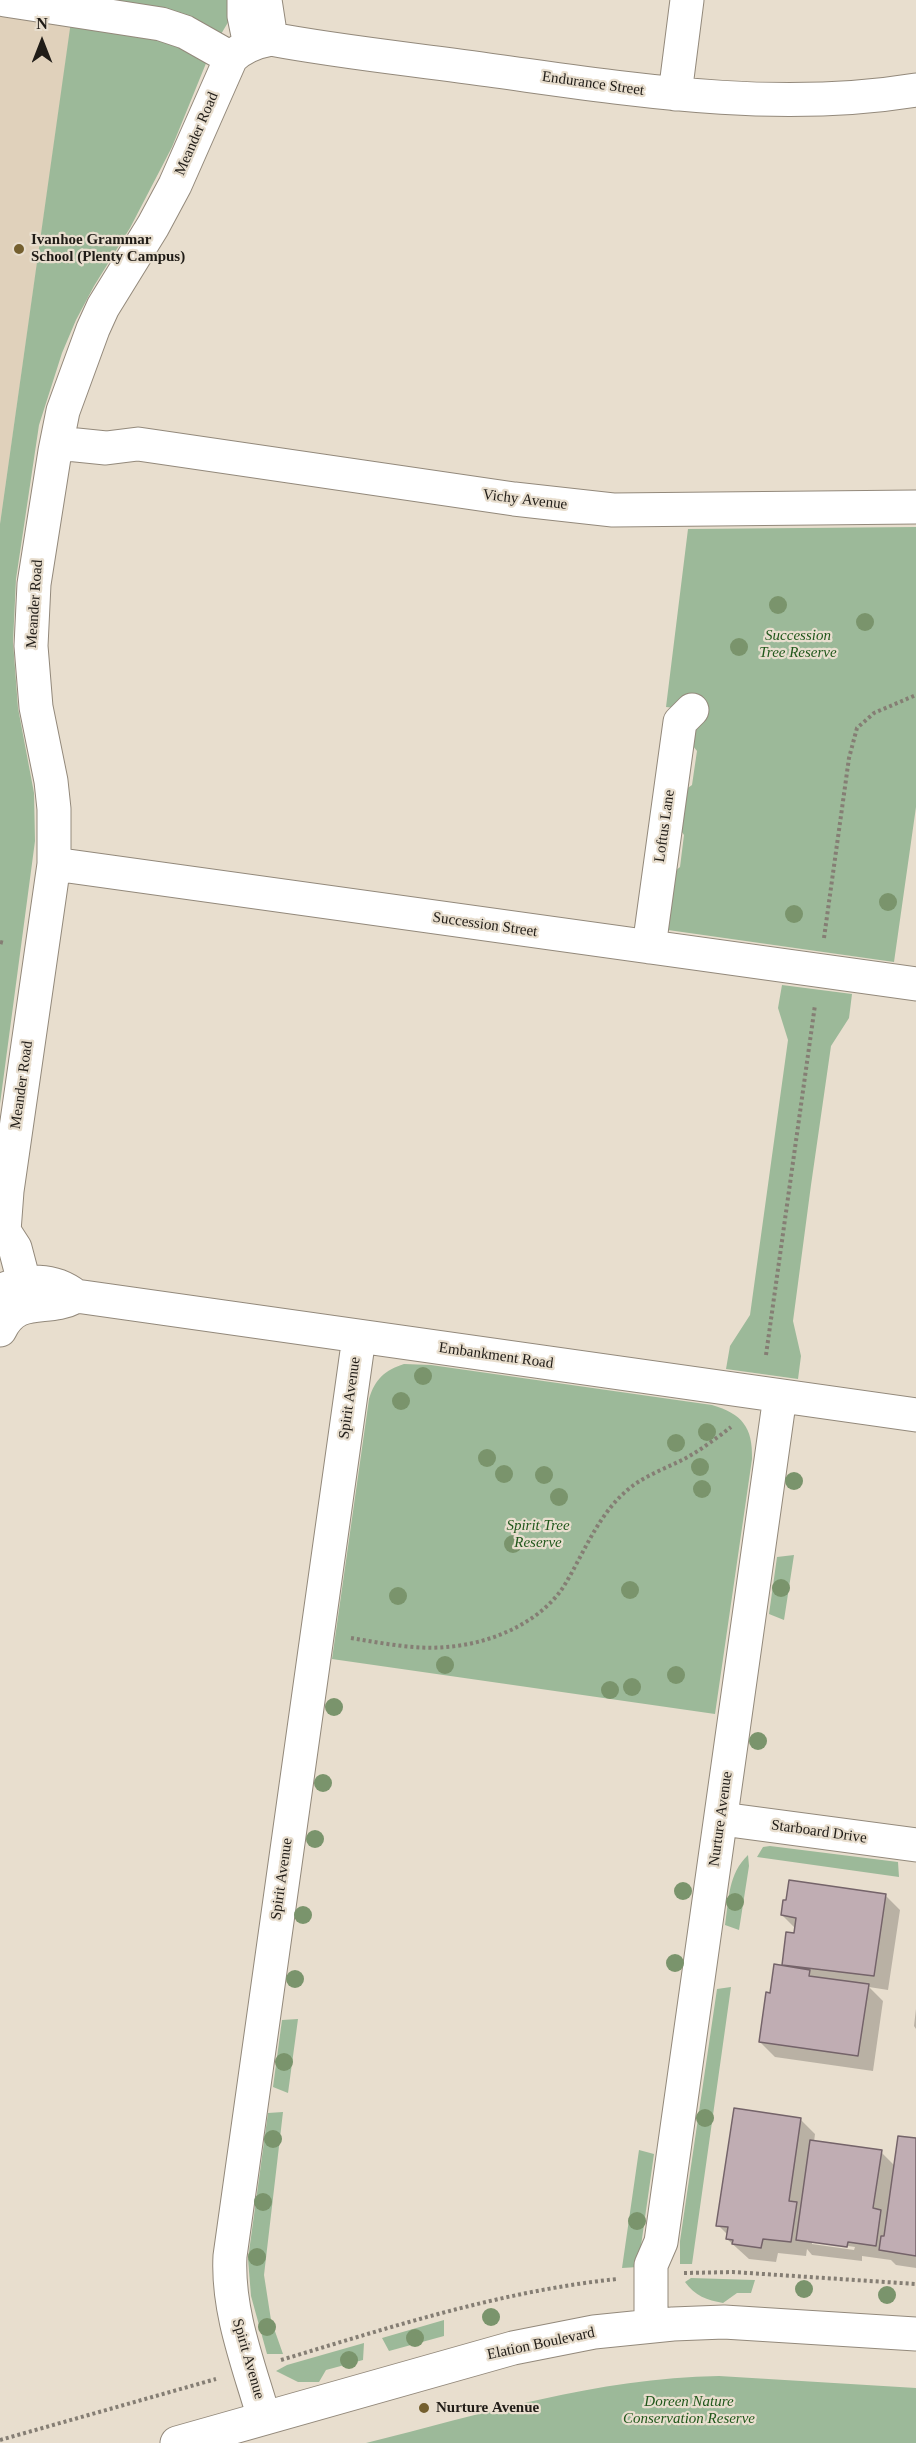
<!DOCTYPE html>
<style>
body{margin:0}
#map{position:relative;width:916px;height:2443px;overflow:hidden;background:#e8dece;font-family:Georgia,serif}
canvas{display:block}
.north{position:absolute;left:12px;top:12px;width:60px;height:60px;-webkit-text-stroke:4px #e8dece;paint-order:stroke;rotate:0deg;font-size:16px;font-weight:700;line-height:24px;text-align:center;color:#201c17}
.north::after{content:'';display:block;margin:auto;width:21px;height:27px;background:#201c17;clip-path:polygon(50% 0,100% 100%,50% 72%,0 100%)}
</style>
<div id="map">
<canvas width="916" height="2443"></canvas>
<div class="north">N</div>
</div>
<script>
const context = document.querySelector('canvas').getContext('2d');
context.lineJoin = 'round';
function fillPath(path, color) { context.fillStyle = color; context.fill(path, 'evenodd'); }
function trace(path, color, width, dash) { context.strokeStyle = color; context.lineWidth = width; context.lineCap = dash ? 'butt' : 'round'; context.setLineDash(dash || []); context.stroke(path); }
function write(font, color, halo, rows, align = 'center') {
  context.font = font + ' Georgia,serif'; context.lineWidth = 4.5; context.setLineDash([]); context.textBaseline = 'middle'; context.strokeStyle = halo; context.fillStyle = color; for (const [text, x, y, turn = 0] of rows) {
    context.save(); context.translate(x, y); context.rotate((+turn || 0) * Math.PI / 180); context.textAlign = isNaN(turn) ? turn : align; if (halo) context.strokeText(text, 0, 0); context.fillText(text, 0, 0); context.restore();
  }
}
fillPath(new Path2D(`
 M0,0L73,11L0,524Z`), '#e0d1bb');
fillPath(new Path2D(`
 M74,0H233L230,19L211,51L172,147L130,228L94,286L76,320L62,353L39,425L16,579L13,642L18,708L34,793L35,841L0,1104V524Z
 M916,527V807L894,962L668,930L664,915L669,876L680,867L684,835L677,825L682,792L692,785L697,751L689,741L675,708L666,707L688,529Z
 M782,985L852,994L849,1018L831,1046L811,1185L793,1321L801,1356L798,1379L726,1369L730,1346L750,1315L788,1040L778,1008Z
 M404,1364L431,1365L712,1405C742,1414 753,1427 752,1459L715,1714L332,1659L369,1399C375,1379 385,1370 404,1364Z
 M794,1555L784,1620L769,1614L777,1557Z
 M770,1846L898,1862L899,1877L757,1857L763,1847Z
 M748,1855L749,1866L739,1930L725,1925C729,1899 728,1874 748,1855Z
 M731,1987L692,2264H680V2241L717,1989Z
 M298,2019L288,2093L273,2087L282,2020Z
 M283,2112L264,2275L271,2320L283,2354H267L251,2296L248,2259L268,2113Z
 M639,2150L654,2154L638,2267L622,2268Z
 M691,2278L755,2280L751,2293H737L723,2303C707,2300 695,2296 685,2282Z
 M444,2320V2336L389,2351L382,2338Z
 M364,2343L363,2360L326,2370L319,2382H298L276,2371L287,2365Z
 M719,2376L916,2388V2443H366C482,2414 597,2378 719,2376Z`), '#9cb999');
fillPath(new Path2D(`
 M885,1895L900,1910L888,1990L869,1987L883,2001L873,2071L775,2057L760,2042L772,1994L783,1967L788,1933L796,1935V1929L782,1915L788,1902Z
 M916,2009V2029L914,2026Z
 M800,2119L815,2134L814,2142L881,2152L895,2166L916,2140V2268L896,2265L891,2260L862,2256V2261L812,2255L807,2249L806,2256L778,2253L776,2262L749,2259L727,2239L728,2235L718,2225ZM812,2241L855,2247L854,2250L812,2244Z`), '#0003');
const building = new Path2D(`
 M789,1880L886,1894L874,1976L782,1965L786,1932L794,1933L796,1918L781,1915L783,1900H786Z
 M774,1964L810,1970L809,1976L869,1984L858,2056L759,2042L766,1992L770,1993Z
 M734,2108L801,2118L789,2201L797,2202L791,2242L763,2239L761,2248L732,2244L733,2240L726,2239L728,2227L716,2226Z
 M898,2136L916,2138V2256L879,2250L881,2236H884Z
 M810,2140L882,2150L873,2208L881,2210L876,2246L848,2242L847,2247L796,2240Z`);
fillPath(building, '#c0adb3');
trace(building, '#746369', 1.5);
const minor = new Path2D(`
 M5,0L161,24L185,32L231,58
 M244,0V16L250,45
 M265,0L271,39
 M675,94L687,0
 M57,443L106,448L138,444L514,499L613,510L916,507
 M54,864L916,984
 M649,947L680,722L692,710
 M4,1231L15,1248L30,1305
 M0,1238L4,1231L7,1191L54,864V809L51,781L36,707L31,646L34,584L55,451L63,411L93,329L103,307L153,226L175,185L231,58C242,47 255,42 271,39C345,53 421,60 496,71C635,90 776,113 916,90
 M0,1291C26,1279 53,1278 76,1296L916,1415
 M0,1330C17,1294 47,1312 75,1297
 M722,1819L916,1845
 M651,2325V2265L661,2242L780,1396
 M264,2418C249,2366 227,2311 230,2256L359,1337
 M177,2443L513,2348L594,2332L673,2324L724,2322L916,2334`);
trace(minor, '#93897b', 35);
trace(new Path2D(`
 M824,938L849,758L857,728L874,713L916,695
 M0,942L4,943
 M766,1355L815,1005
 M351,1638C382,1643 415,1650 446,1647C490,1644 540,1623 564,1586C583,1555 596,1519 623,1494C640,1477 665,1469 686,1458C702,1449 717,1438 731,1427
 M684,2273L733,2272L916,2284
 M281,2360C391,2327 502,2291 617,2279
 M0,2440L216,2379`), '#857e74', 4, [3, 3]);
trace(minor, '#fff', 33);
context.fillStyle = '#7a946c';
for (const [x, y] of [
 [778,605],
 [865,622],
 [739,647],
 [888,902],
 [794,914],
 [423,1376],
 [401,1401],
 [707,1432],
 [676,1443],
 [487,1458],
 [700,1467],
 [504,1474],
 [544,1475],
 [794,1481],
 [702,1489],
 [559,1497],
 [513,1544],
 [781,1588],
 [630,1590],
 [398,1596],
 [445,1665],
 [676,1675],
 [632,1687],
 [610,1690],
 [334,1707],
 [758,1741],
 [323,1783],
 [315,1839],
 [683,1891],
 [735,1902],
 [303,1915],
 [675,1963],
 [295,1979],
 [284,2062],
 [705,2118],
 [273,2139],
 [263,2202],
 [637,2221],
 [257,2257],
 [804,2289],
 [887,2295],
 [491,2317],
 [267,2327],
 [415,2338],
 [349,2360]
]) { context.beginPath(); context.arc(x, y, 9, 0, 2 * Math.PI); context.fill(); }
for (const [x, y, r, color] of [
 [19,249,6,"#745f2e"],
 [424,2408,6,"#745f2e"]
]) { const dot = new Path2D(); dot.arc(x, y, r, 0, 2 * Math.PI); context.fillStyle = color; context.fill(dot); trace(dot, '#e8dece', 2); }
write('15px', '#201c17', '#e8dece', [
 ["Endurance Street",593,84,8],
 ["Meander Road",197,134,-67],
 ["Vichy Avenue",525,500,7],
 ["Meander Road",35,604,-86],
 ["Loftus Lane",665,826,-82],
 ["Succession Street",485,925,8],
 ["Meander Road",22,1085,-82],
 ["Embankment Road",496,1356,8],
 ["Spirit Avenue",350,1398,-82],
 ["Nurture Avenue",721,1819,-82],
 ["Starboard Drive",819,1832,8],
 ["Spirit Avenue",282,1879,-82],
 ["Elation Boulevard",541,2344,-12],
 ["Spirit Avenue",248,2359,74]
]);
write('bold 15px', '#201c17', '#e8dece', [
 ["Ivanhoe Grammar",31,240],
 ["School (Plenty Campus)",31,257],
 ["Nurture Avenue",436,2408]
], 'left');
write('italic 15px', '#20571b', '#e8dece', [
 ["Succession",798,636],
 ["Tree Reserve",798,653],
 ["Spirit Tree",538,1526],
 ["Reserve",538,1543],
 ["Doreen Nature",689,2402],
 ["Conservation Reserve",689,2419]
]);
</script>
